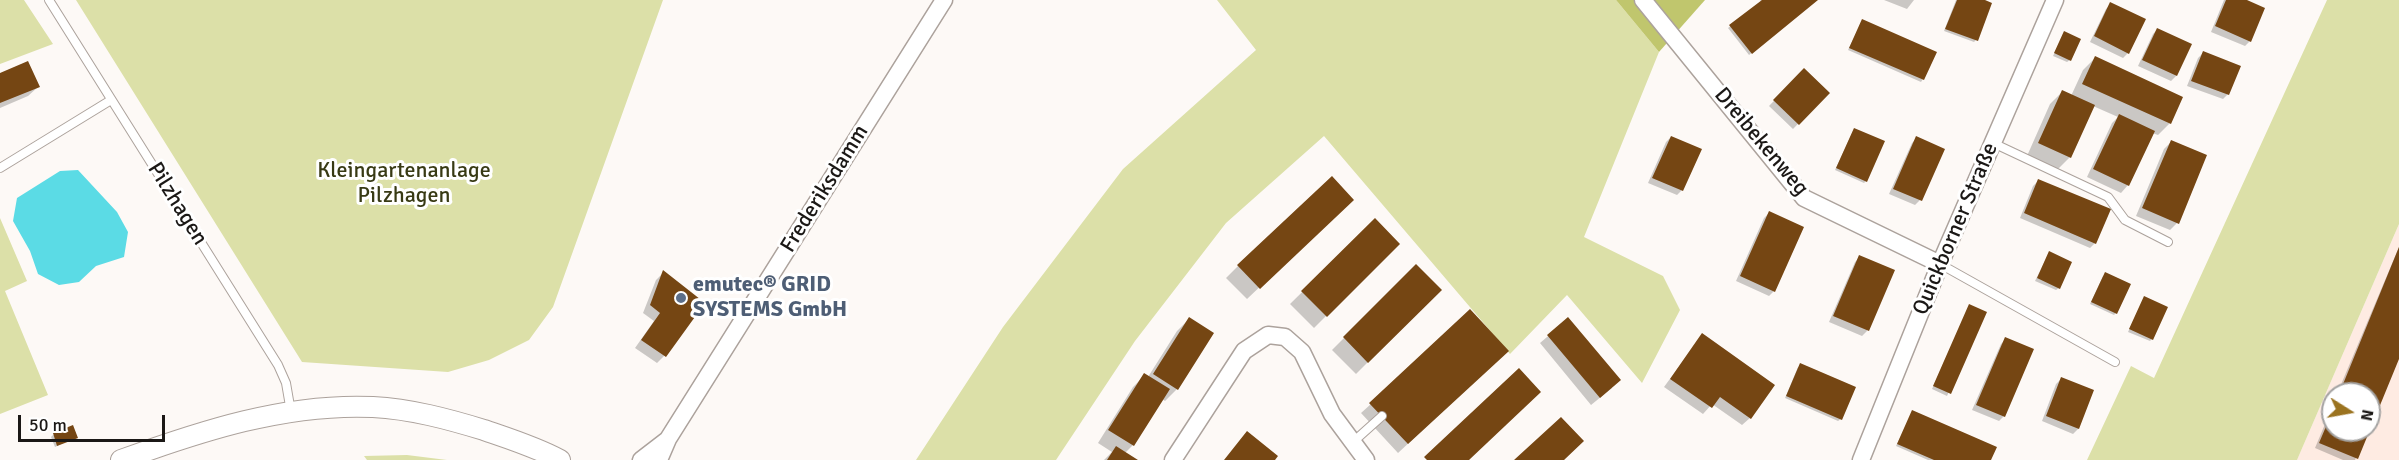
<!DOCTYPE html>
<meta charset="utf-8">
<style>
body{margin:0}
#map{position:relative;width:2399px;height:460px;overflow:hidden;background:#fdf9f6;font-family:Signika,sans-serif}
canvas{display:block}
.north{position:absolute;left:2321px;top:382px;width:60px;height:60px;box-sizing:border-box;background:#fff;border:2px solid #a4a3a2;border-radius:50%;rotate:101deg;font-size:16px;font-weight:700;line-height:24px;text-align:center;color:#1b1816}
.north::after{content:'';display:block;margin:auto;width:21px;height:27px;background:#9b7320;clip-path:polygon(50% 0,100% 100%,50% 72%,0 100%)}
.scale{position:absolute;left:18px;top:415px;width:147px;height:27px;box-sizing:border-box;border:3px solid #1b1816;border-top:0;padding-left:8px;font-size:18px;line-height:21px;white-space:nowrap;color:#1b1816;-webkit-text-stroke:4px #fff;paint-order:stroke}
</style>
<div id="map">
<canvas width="2399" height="460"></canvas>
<div class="north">N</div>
<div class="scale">50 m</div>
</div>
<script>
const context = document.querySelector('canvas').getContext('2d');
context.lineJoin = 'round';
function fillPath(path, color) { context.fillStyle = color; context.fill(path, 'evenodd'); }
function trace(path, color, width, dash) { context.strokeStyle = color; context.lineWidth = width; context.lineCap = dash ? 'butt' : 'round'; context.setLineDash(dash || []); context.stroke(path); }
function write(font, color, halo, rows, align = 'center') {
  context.font = font + ' Signika,sans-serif'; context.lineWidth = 6; context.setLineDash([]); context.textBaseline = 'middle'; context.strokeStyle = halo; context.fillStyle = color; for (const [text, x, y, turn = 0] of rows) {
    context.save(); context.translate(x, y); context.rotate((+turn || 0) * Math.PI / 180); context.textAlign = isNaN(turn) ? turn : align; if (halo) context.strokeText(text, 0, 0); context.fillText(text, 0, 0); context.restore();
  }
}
fillPath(new Path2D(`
 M2399,224V460H2297ZM2333,394H2369V430H2333Z`), '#feebe2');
fillPath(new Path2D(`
 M0,0H24L53,44L0,64Z
 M76,0H663L553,307L529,340L489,360L448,372L302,362Z
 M1217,0H1616L1659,52L1584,237L1663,276L1680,310L1642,383L1567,295L1510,354L1324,136L1226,223L1135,341L1056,460H916L1003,327L1123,169L1256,50Z
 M2327,0H2399V224L2297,460H2087L2131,366L2154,378Z
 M0,218L27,281L5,291L48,395L0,414Z
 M407,455L447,460H367L364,456Z`), '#dce0a8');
fillPath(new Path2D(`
 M1616,0H1705L1659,52Z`), '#c0c66d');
fillPath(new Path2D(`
 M78,170L117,212L128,232L124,257L96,266L79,282L59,285L38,274L30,251L13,221L17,198L60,171Z`), '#5bdbe5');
fillPath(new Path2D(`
 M1760,0H1817L1749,55L1728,28L1762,2Z
 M1884,0H1914L1907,9Z
 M1956,0H1980L1976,40L1974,42L1944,31Z
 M2224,0H2243L2250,41L2245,46L2211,32Z
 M2111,4L2128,53L2123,58L2090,42L2106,9Z
 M1862,21L1923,79L1921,82L1848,50Z
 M2158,29L2176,76L2171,81L2138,66L2153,34Z
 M2064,33L2070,60L2067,62L2053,56Z
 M2203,53L2228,94L2223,99L2187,86L2198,58Z
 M2095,58L2170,123L2158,135L2152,133L2128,185L2121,193L2087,177L2112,123L2118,117L2093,106L2070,157L2058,169L2027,156L2050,104L2062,92L2071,96L2083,70Z
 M1804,70L1828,93L1793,129L1769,106Z
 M0,75L38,87L28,96L0,108Z
 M1854,129L1866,181L1864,183L1835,170Z
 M1671,137L1682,190L1677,195L1648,183L1666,142Z
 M1917,138L1920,200L1915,205L1889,194L1912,143Z
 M2172,141L2177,223L2170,230L2136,216L2164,149Z
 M2038,181L2095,243L2090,248L2020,218L2033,186Z
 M1340,211L1247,299L1226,278L1238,266Z
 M1769,213L1774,291L1769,296L1736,281L1764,218Z
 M1375,220L1398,244L1314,328L1290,304Z
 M2399,247V355L2369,429V394H2337Z
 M2049,253L2059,288L2056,290L2035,281Z
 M1860,257L1893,271L1867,331L1862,336L1829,322L1855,262Z
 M1416,266L1440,290L1356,374L1332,350Z
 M663,273L664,356L657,363L635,348L654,321L643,313L656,280Z
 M2103,276L2116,313L2114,315L2090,304Z
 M2144,298L2152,339L2150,341L2128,332Z
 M1969,306L1985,312L1947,396L1932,389Z
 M1189,319L1177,389L1165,401L1162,399L1133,445L1125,453L1135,460H1104L1112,452L1098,443L1133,387L1145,375L1148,377L1177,331Z
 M1568,319L1612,388L1591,405L1540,343Z
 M1702,335L1750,418L1742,425L1712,404L1703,414L1664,387Z
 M2006,339L2004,416L1999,421L1972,410L2001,344Z
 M1498,360L1398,453L1361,413L1371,404Z
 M1798,367L1841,419L1838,421L1785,398Z
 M2061,379L2092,391L2078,429L2073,434L2042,421L2056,384Z
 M2333,405V430H2368L2355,460H2343L2315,448Z
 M1912,412L1990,460H1928L1896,446Z
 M53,435L76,437L55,447L51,437Z`), '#0003');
fillPath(new Path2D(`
 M1762,0H1818L1752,54L1729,25Z
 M1957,0H1985L1992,3L1978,41L1945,29Z
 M2226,0H2247L2265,8L2251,42L2215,26Z
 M2110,2L2146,19L2129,54L2094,36Z
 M1862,19L1937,52L1924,80L1849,48Z
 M2157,28L2192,44L2177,76L2142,60Z
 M2064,31L2081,39L2071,61L2054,53Z
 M2203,51L2241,66L2229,95L2191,81Z
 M2095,56L2183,97L2171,124L2082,84Z
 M28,61L40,87L0,103V73Z
 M1804,68L1830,93L1799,125L1773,100Z
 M2062,90L2095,105L2071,158L2038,143Z
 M2119,114L2155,131L2129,186L2093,169Z
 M1854,128L1885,141L1867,182L1836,168Z
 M1671,136L1702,149L1683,191L1652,178Z
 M1916,136L1945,149L1922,201L1893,189Z
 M2171,140L2207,155L2179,224L2142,208Z
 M1332,176L1354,200L1260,289L1237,265Z
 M2038,179L2111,209L2096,244L2024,213Z
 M1769,211L1804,227L1775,292L1740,276Z
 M1375,218L1400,244L1327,317L1301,291Z
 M2399,247V359L2358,459L2319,443L2333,410V430H2369V394H2339Z
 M2049,251L2072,262L2060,289L2037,278Z
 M1859,255L1895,270L1869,331L1833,316Z
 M1416,264L1442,290L1368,363L1343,337Z
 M663,270L705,303L666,357L641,340L660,313L650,305Z
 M2105,272L2131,284L2117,314L2091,302Z
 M2144,296L2168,307L2153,340L2129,329Z
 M1969,304L1987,312L1951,394L1933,386Z
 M1470,309L1509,351L1408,444L1369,403Z
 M1189,317L1214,333L1178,390L1153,374Z
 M1568,317L1621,380L1600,398L1547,335Z
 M1702,333L1775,385L1751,419L1720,397L1712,408L1670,379Z
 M2005,337L2034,349L2005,417L1976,405Z
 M1800,363L1856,387L1842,420L1786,396Z
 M1519,368L1541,392L1469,460H1427L1424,457Z
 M1144,373L1170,389L1134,446L1108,430Z
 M2061,377L2094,390L2079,429L2046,416Z
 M1912,410L1997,447L1991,460H1934L1897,444Z
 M1561,417L1584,441L1564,460H1514Z
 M73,425L78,438L57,446L53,433Z
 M1247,431L1278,456L1275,460H1224Z
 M1116,446L1138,460H1107Z`), '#754613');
const service = new Path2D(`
 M49,0L278,365L286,383L291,412
 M1993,143L2108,197L2125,220L2168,242
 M0,168L111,100
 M1940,264L2115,362
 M1353,442L1382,416`);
const minor = new Path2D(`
 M1643,0L1804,198L1940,264
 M641,460L667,440
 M659,460L668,439L944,0
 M1173,460L1244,351L1268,335L1285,337L1302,352L1332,414L1366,460
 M1861,460L1940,264L2055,0`);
const tertiary = new Path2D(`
 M121,460C201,431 286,403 373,407C411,409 448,419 484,430C510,439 536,447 560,460`);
trace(service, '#aca29c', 10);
trace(minor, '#aca29c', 19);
trace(tertiary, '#aca29c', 22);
trace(service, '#fff', 8);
trace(minor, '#fff', 16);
trace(tertiary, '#fff', 20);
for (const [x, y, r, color] of [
 [681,298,6,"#5c6f8a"]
]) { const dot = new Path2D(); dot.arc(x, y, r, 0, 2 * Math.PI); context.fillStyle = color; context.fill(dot); trace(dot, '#fff', 2); }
write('22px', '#1b1816', '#fff', [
 ["Dreibekenweg",1761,142,50],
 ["Frederiksdamm",825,189,-58],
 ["Pilzhagen",177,204,58],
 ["Quickborner Straße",1956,229,-67]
]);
write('22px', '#383a14', '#fff', [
 ["Kleingartenanlage",404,171],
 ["Pilzhagen",404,196]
]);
write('bold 22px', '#4e5e75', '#fff', [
 ["emutec® GRID",693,285],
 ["SYSTEMS GmbH",693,310]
], 'left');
</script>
